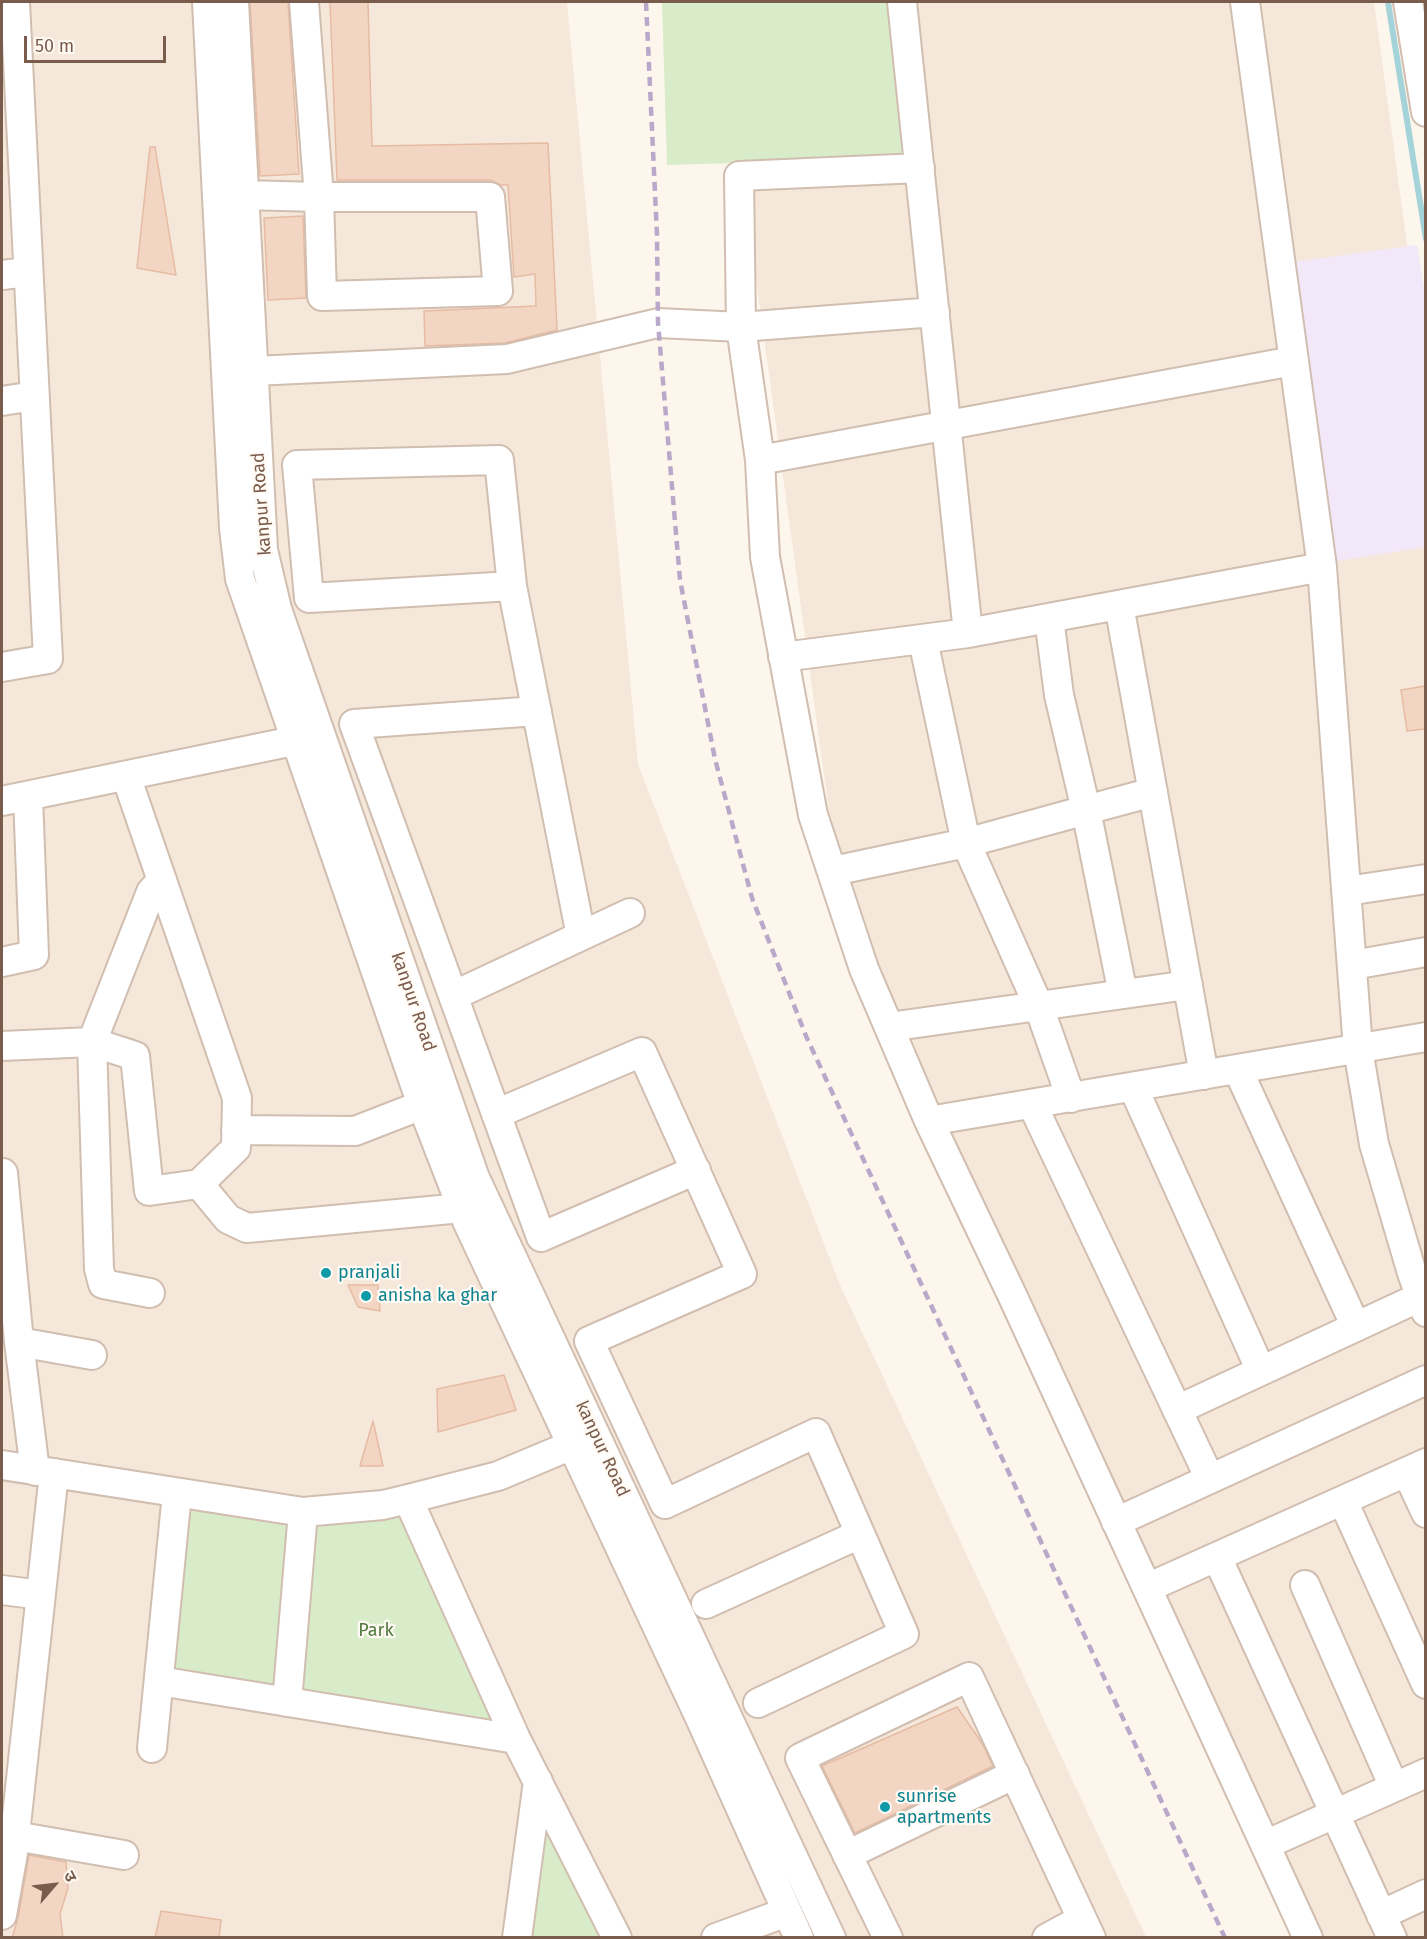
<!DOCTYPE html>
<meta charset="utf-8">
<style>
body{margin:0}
#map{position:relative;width:1427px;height:1939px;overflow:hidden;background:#fdf6ec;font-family:"Fira Sans","Noto Sans Devanagari",sans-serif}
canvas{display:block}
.frame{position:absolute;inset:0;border:3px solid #7a5c4d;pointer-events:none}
.north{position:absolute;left:24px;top:1855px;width:60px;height:60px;-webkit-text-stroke:4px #fffaf3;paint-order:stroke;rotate:62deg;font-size:16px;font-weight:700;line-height:24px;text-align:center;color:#7a5c4d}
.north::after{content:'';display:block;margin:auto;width:21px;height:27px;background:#7a5c4d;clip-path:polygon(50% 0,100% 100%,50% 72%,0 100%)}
.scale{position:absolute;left:24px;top:36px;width:142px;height:27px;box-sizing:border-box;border:3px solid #7a5c4d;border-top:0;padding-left:8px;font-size:18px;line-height:21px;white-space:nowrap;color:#7a5c4d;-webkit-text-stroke:4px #fffaf3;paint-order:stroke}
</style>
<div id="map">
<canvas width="1427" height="1939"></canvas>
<div class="frame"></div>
<div class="north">उ</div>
<div class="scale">50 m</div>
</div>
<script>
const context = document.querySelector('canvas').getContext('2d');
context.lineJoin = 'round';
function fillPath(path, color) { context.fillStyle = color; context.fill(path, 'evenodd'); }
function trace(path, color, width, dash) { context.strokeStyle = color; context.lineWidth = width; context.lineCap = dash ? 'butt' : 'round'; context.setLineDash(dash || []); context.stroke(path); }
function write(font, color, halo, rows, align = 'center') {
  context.font = font + ' "Fira Sans",sans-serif'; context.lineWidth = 4.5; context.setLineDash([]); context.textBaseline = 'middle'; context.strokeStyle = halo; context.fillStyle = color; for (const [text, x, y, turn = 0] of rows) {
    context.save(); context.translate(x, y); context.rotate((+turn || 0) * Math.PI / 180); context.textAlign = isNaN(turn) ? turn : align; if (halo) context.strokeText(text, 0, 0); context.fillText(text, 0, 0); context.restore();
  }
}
fillPath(new Path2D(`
 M2,2H567L638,764L840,1285L1146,1937L2,1938Z
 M897,2H1374L1426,384L1425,1937H1316L909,1062L835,855L740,163L903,158Z`), '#f5e8da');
fillPath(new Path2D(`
 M1417,245L1426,301L1425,547L1331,562L1294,262Z`), '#f3e8fa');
fillPath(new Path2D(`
 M662,2H892L903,158L667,165Z
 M177,1493L303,1512L408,1499L516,1739L159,1681Z
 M544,1795L617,1937H522Z`), '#d8ecc9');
trace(new Path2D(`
 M1388,2L1426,239`), '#a5d3da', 6);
const building = new Path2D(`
 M250,2H288L299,174L260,176Z
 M330,2H368L372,146L548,143L557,330L505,343L425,346L424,311L536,306L535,274L514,277L508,185H501L490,180H337Z
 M150,147H155L176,275L137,268Z
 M303,216L306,298L268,300L264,218Z
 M1425,686V729L1407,731L1401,690Z
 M348,1285H378L380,1311L358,1307Z
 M504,1375L516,1410L438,1432L437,1389Z
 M373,1421L383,1466H360Z
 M957,1707L982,1743L993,1766L855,1833L822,1766Z
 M29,1855L66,1862L68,1888L60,1914L63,1938H12L18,1918Z
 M161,1911L221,1920L219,1938H155Z`);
fillPath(building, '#f3d5c3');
trace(building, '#e6bba3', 1.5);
const minor = new Path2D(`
 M207,2L234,528L240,579L422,1105L467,1221L700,1718L799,1938
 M234,2L263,550L277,609L475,1178L831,1938
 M902,2L968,633
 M1245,2L1322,567L1358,1049L1374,1144L1412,1273L1426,1312
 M1408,2L1426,112
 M920,168L739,176L741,327L760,460L765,557L813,815L864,969L929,1121L1013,1297L1308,1938
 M243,195L319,197H490L498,291L322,296L319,197L304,2
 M2,275L28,272
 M254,371L507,359L658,323L741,327L935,312
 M2,401L34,396
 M760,460L1293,361
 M512,586L309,598L297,465L499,460L512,586L581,936
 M1119,605L1204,1075
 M1049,618L1059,695L1086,810L966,843L1039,1007L1071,1098
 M783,657L968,633L1322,567
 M2,667L48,659L15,2
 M537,711L354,724L541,1237L696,1170
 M126,776L237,1098L236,1148L199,1184L149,1191L135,1056L92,1042L151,892L162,880
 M2,801L313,737
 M833,871L966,843L923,640
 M1347,891L1426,879
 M2,962L34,955L28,796
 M1353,965L1426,952
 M1123,994L1086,810L1153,792
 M453,996L630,913
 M889,1027L1188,985
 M2,1046L92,1042L99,1269L103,1284L150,1293
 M1238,1070L1356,1327
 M1133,1087L1261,1371
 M1032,1104L1210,1479
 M496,1114L642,1052L742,1274L589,1341L665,1504L816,1433L904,1634L758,1703
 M929,1121L1426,1037
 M236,1130L355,1131L422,1105
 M2,1173H3L19,1342L35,1471
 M199,1184L228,1219L247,1228L462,1208
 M19,1342L92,1355
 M1177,1410L1420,1297
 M2,1465L303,1512L383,1505L408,1499L498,1476L572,1445
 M1407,1472L1426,1513
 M408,1499L516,1739L617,1938
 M1343,1501L1426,1684
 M1116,1522L1426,1380
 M1217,1557L1392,1938
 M1305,1585L1394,1787
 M1147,1588L1426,1463
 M2,1590L41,1595
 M706,1604L860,1534
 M159,1681L516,1739
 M287,1702L303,1512
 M152,1748L177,1493
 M15,1836L124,1855
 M1265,1845L1426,1773
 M847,1855L1015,1774
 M2,1915L13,1853L54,1473
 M1381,1915L1426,1894
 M517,1938L538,1781
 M716,1938L787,1912
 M888,1938L800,1758L969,1677L1091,1938
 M1047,1938L1082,1919`);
trace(minor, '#d1beb0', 32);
trace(minor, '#fff', 28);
trace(new Path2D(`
 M646,2L657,235L658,323L680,580L715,759L752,898L806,1036L1225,1938`), '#b9a8c9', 4.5, [9, 6]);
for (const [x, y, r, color] of [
 [326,1273,6,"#0f9aa8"],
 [366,1296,6,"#0f9aa8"],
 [885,1807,6,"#0f9aa8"]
]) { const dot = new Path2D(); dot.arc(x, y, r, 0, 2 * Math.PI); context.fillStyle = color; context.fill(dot); trace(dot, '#fffaf3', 2); }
write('18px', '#7a5c4d', '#fffaf3', [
 ["kanpur Road",262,504,-94],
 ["kanpur Road",413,1002,71],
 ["kanpur Road",602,1449,65]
]);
write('18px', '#0d838f', '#fffaf3', [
 ["pranjali",338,1273],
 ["anisha ka ghar",378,1296],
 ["sunrise",897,1797],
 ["apartments",897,1818]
], 'left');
write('18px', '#537a41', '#fffaf3', [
 ["Park",376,1631]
]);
</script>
